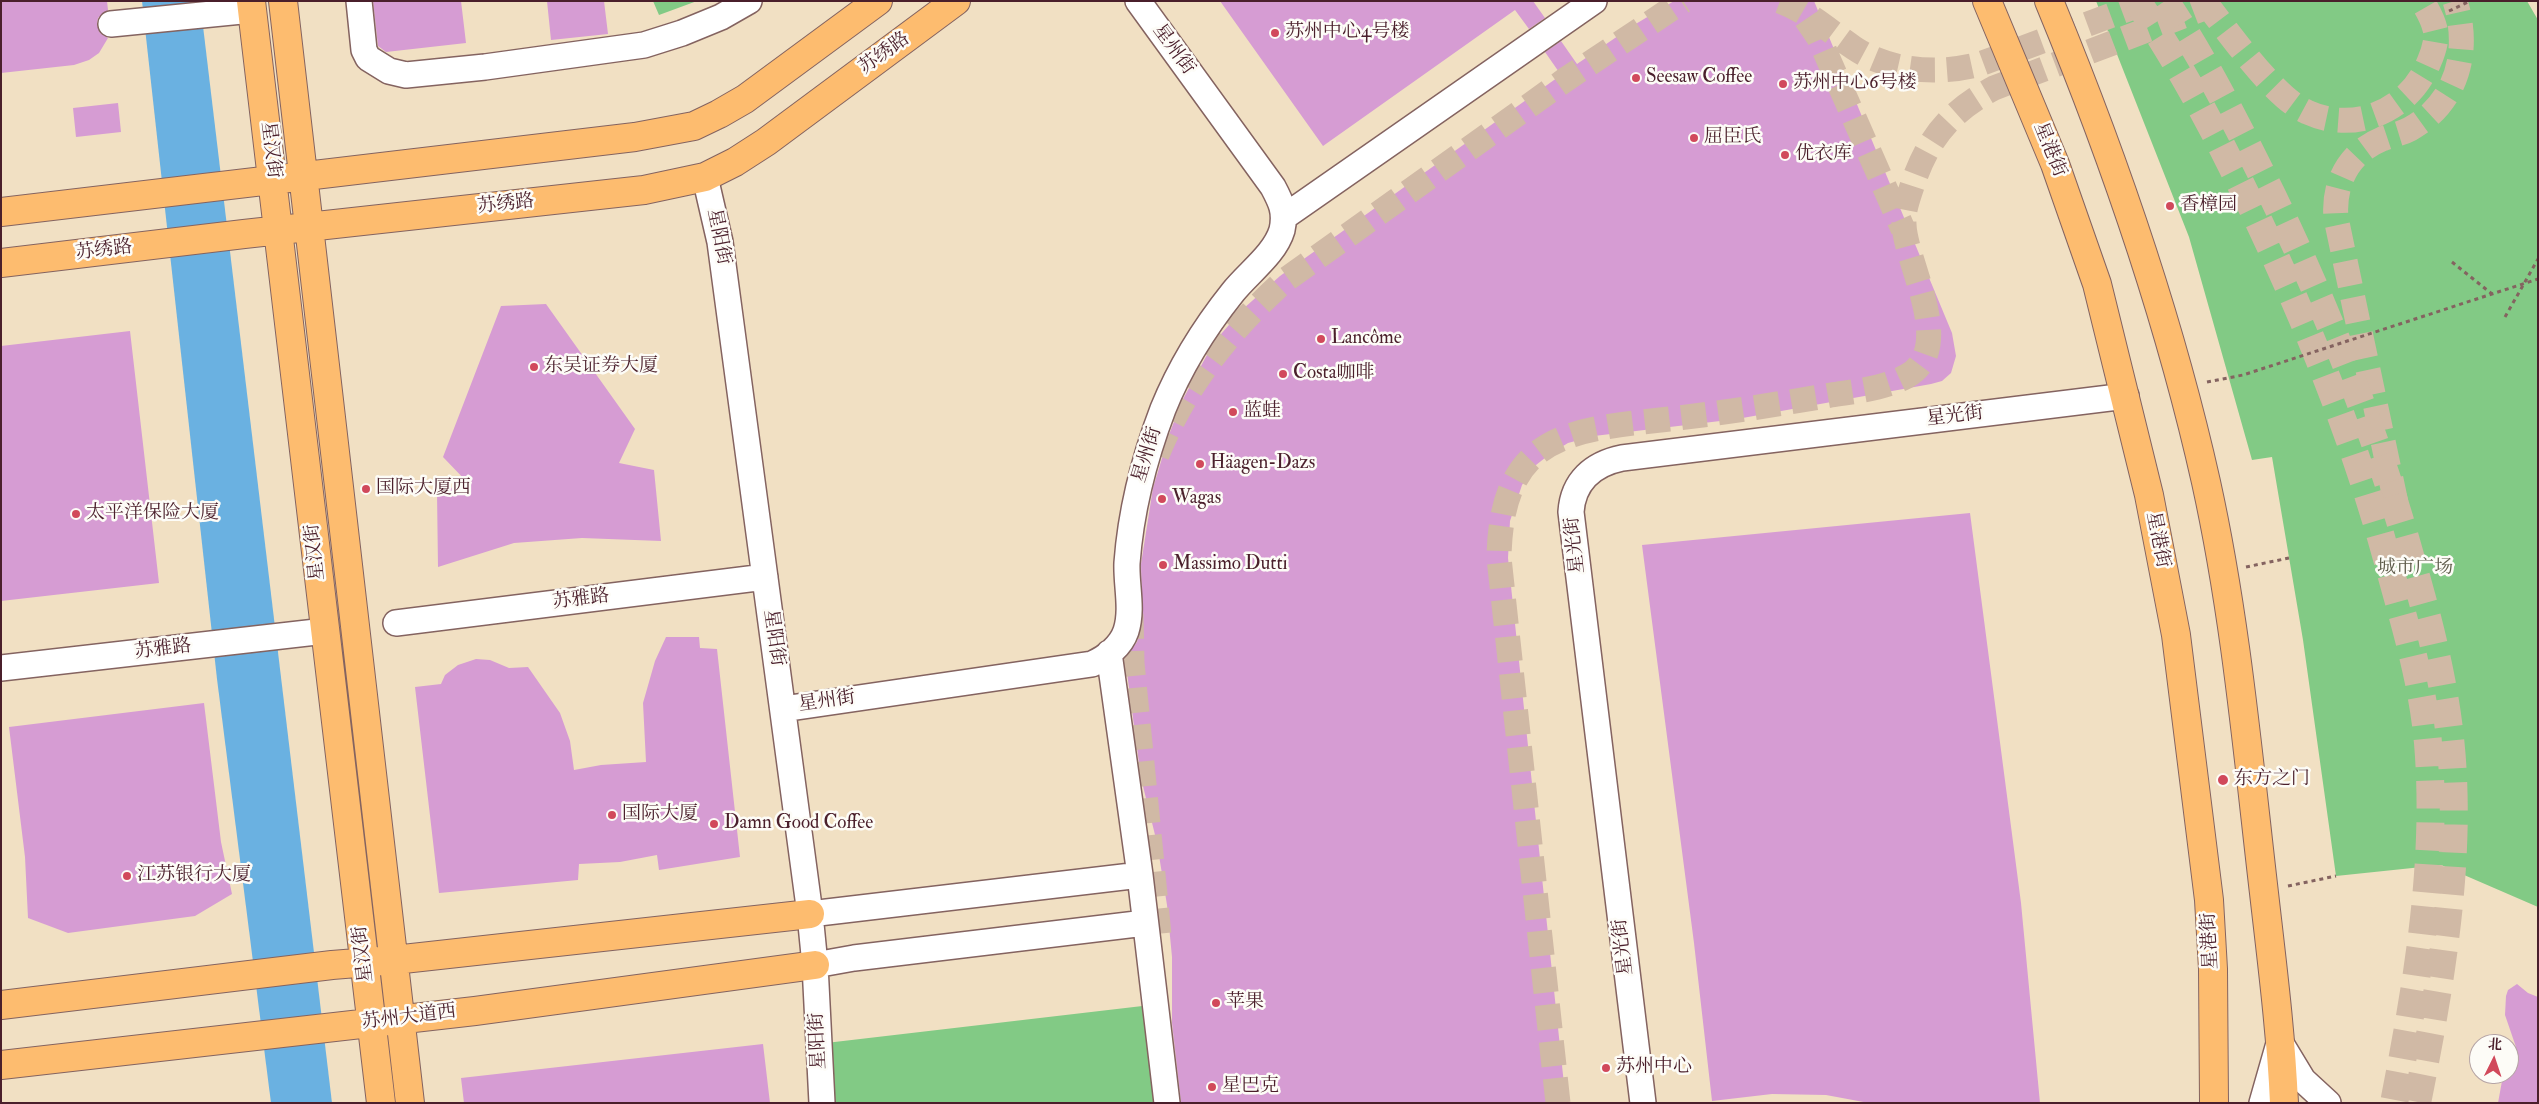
<!DOCTYPE html>
<meta charset="utf-8">
<style>
body{margin:0}
#map{position:relative;width:2539px;height:1104px;overflow:hidden;background:#f1e0c3;font-family:"IM FELL Double Pica","Noto Serif SC",serif}
canvas{display:block}
.frame{position:absolute;inset:0;border:2px solid #4a1f2b;pointer-events:none}
.north{position:absolute;left:2469px;top:1034px;width:50px;height:50px;box-sizing:border-box;background:#fdfcf7;border:1px solid #b5a4a5;border-radius:50%;rotate:4deg;font-size:14px;font-weight:700;line-height:20px;text-align:center;color:#4a1f2b}
.north::after{content:'';display:block;margin:auto;width:18px;height:22px;background:#d1495b;clip-path:polygon(50% 0,100% 100%,50% 72%,0 100%)}
</style>
<div id="map">
<canvas width="2539" height="1104"></canvas>
<div class="frame"></div>
<div class="north">北</div>
</div>
<script>
const context = document.querySelector('canvas').getContext('2d');
context.lineJoin = 'round';
function fillPath(path, color) { context.fillStyle = color; context.fill(path, 'evenodd'); }
function trace(path, color, width, dash) { context.strokeStyle = color; context.lineWidth = width; context.lineCap = dash ? 'butt' : 'round'; context.setLineDash(dash || []); context.stroke(path); }
function write(font, color, halo, rows, align = 'center') {
  context.font = font + ' "IM FELL Double Pica","Noto Serif SC",serif'; context.lineWidth = 5; context.setLineDash([]); context.textBaseline = 'middle'; context.strokeStyle = halo; context.fillStyle = color; for (const [text, x, y, turn = 0] of rows) {
    context.save(); context.translate(x, y); context.rotate((+turn || 0) * Math.PI / 180); context.textAlign = isNaN(turn) ? turn : align; if (halo) context.strokeText(text, 0, 0); context.fillText(text, 0, 0); context.restore();
  }
}
fillPath(new Path2D(`
 M653,1H697L659,15Z
 M2096,1H2527L2538,20V907L2441,865L2336,876L2303,640L2272,457L2252,460L2189,237Z
 M1151,1005L1165,1103H834L826,1043Z`), '#82ca85');
fillPath(new Path2D(`
 M142,1H200L332,1103H271L217,679Z`), '#6ab1e1');
fillPath(new Path2D(`
 M1,1H107L108,10L98,18L97,25L100,33L108,38L99,53L89,60L74,65L1,73Z
 M373,1H461L466,43L386,52L378,46Z
 M547,1H604L608,34L551,40Z
 M1220,1H1533L1545,18L1529,29L1515,10L1323,146Z
 M1674,1H1814L1952,333L1956,356L1951,373L1942,381L1931,384L1737,419L1594,436L1568,443L1550,454L1536,465L1522,485L1510,521L1508,558L1566,1103H1181L1172,1023V957L1167,905L1157,843L1141,778L1125,658L1137,642L1142,624L1141,564L1153,488L1170,432L1183,399L1214,342L1243,309L1280,276L1561,75L1545,52L1561,41L1577,64L1634,25Z
 M118,103L121,132L76,137L73,108Z
 M546,304L635,429L619,463L654,470L661,541L582,538L514,543L438,567L437,493L467,482L443,457L501,306Z
 M130,331L159,583L1,601V346Z
 M1970,513L2021,903L2040,1103H1869L1826,1095L1772,1094L1712,1101L1694,943L1642,545Z
 M666,637H699L700,648L717,649L740,857L659,870L657,855L620,862L579,864L578,880L439,893L415,687L441,684L445,675L458,665L476,659L490,660L509,668L528,667L560,713L570,741L574,770L601,765L646,762L643,703L655,661Z
 M204,703L221,842L232,894L195,916L68,933L28,918L25,857L9,727Z
 M2517,984L2528,993L2538,997V1103H2498L2502,1081L2505,1074H2509V1062L2516,1047L2505,1015L2506,996L2508,990Z
 M763,1044L770,1103H464L461,1078Z`), '#d69cd3');
trace(new Path2D(`
 M1780,1C1809,12 1829,31 1854,48C1890,72 1939,75 1980,64L2150,1
 M2204,1C2228,31 2274,98 2307,112C2355,134 2409,111 2429,62C2433,53 2438,38 2435,29C2433,20 2427,9 2422,1
 M1806,19L1819,38L1903,229
 M1157,455C1186,384 1228,332 1284,281L1565,80L1683,1
 M2396,503L2336,218C2333,184 2348,153 2382,139C2391,135 2401,134 2410,129C2457,103 2471,51 2455,1
 M1131,614L1132,663L1160,945
 M1558,1103L1499,558C1501,429 1575,430 1678,418C1729,412 1780,404 1831,395C1856,391 1884,389 1907,376C1957,348 1905,263 1904,224C1903,210 1909,196 1913,183C1929,137 1951,111 1994,88L2223,1
 M2394,1103V1102`), '#d0b9a5', 25, [25, 12]);
trace(new Path2D(`
 M2137,1C2179,63 2213,127 2246,195C2306,318 2357,444 2392,577C2407,631 2423,686 2428,743C2438,863 2417,985 2394,1103
 M2165,1C2207,63 2239,129 2272,195C2330,315 2378,438 2413,566C2433,636 2450,705 2453,778C2458,886 2438,997 2417,1103`), '#d0b9a5', 28, [28, 14]);
const minor = new Path2D(`
 M359,1L364,50L368,58L389,71L406,75L485,67L644,45L682,33L721,17L749,1
 M111,24L252,10
 M705,177L720,242L810,914L815,965L822,1103
 M1284,217L1594,1
 M396,623L765,577
 M1109,653L1140,875L1167,1103
 M1,668L325,631
 M783,709L1092,664C1106,658 1121,646 1126,631C1133,609 1126,585 1127,563C1131,509 1144,459 1163,409C1180,367 1205,327 1233,292C1248,273 1275,254 1282,230C1286,212 1281,202 1273,187L1138,1
 M810,914L1140,875
 M815,965L854,958L1145,923
 M2280,1042L2303,1080L2328,1103
 M1643,1103L1571,512C1573,481 1593,464 1622,458L2126,396
 M2262,1103L2278,1047`);
const major = new Path2D(`
 M251,1L381,1103
 M283,1L410,1103
 M1987,1L2055,164L2097,284L2149,495L2176,635L2209,900L2213,969L2214,1103
 M2049,1C2114,158 2169,317 2206,482C2236,618 2248,756 2264,893C2272,963 2281,1033 2284,1103
 M1,212L635,137L694,126L719,114L745,99L878,1
 M1,263L244,234L644,190L705,177L735,162L766,142L956,1
 M1,1005L332,965L394,960L810,914
 M1,1065L475,1011L815,965`);
trace(minor, '#846360', 28);
trace(major, '#846360', 30);
trace(new Path2D(`
 M2449,11L2470,1
 M2452,262L2492,294
 M2505,317L2538,259
 M2207,382L2243,375L2538,279
 M2246,567L2289,558
 M2288,886L2336,876`), '#846360', 3, [4, 4]);
trace(minor, '#fff', 25);
trace(major, '#fdbc6f', 28);
for (const [x, y, r, color] of [
 [1275,33,5,"#d1495b"],
 [1636,78,5,"#d1495b"],
 [1783,84,5,"#d1495b"],
 [1694,138,5,"#d1495b"],
 [1785,155,5,"#d1495b"],
 [2170,206,5,"#d1495b"],
 [1321,339,5,"#d1495b"],
 [534,367,5,"#d1495b"],
 [1283,374,5,"#d1495b"],
 [1233,412,5,"#d1495b"],
 [1200,464,5,"#d1495b"],
 [366,489,5,"#d1495b"],
 [1162,499,5,"#d1495b"],
 [76,514,5,"#d1495b"],
 [1163,565,5,"#d1495b"],
 [2223,780,6,"#d1495b"],
 [612,815,5,"#d1495b"],
 [714,824,5,"#d1495b"],
 [127,876,5,"#d1495b"],
 [1216,1003,5,"#d1495b"],
 [1606,1068,5,"#d1495b"],
 [1212,1087,5,"#d1495b"]
]) { const dot = new Path2D(); dot.arc(x, y, r, 0, 2 * Math.PI); context.fillStyle = color; context.fill(dot); trace(dot, '#fdfcf7', 2); }
write('19px', '#4a1f2b', '#fdfcf7', [
 ["苏州中心4号楼",1285,33],
 ["Seesaw Coffee",1646,78],
 ["苏州中心6号楼",1793,84],
 ["屈臣氏",1704,138],
 ["优衣库",1795,155],
 ["香樟园",2180,206],
 ["Lancôme",1331,339],
 ["东吴证券大厦",544,367],
 ["Costa咖啡",1293,374],
 ["蓝蛙",1243,412],
 ["Häagen-Dazs",1210,464],
 ["国际大厦西",376,489],
 ["Wagas",1172,499],
 ["太平洋保险大厦",86,514],
 ["Massimo Dutti",1173,565],
 ["东方之门",2234,780],
 ["国际大厦",622,815],
 ["Damn Good Coffee",724,824],
 ["江苏银行大厦",137,876],
 ["苹果",1226,1003],
 ["苏州中心",1616,1068],
 ["星巴克",1222,1087]
], 'left');
write('19px', '#4a1f2b', '#fdfcf7', [
 ["星州街",1173,50,54],
 ["苏绣路",885,54,-36],
 ["星汉街",270,150,83],
 ["星港街",2049,150,68],
 ["苏绣路",506,205,-6],
 ["星阳街",718,237,79],
 ["苏绣路",104,251,-7],
 ["星光街",1955,417,-7],
 ["星州街",1148,455,-73],
 ["星港街",2157,540,79],
 ["星光街",1576,545,-96],
 ["星汉街",316,552,-96],
 ["苏雅路",581,600,-7],
 ["星阳街",773,638,82],
 ["苏雅路",163,650,-7],
 ["星州街",827,702,-8],
 ["星港街",2211,941,-93],
 ["星光街",1624,947,-97],
 ["星汉街",364,954,-97],
 ["苏州大道西",409,1018,-7],
 ["星阳街",819,1041,-93]
]);
write('19px', '#5e5b4a', '#fdfcf7', [
 ["城市广场",2415,569]
]);
</script>
